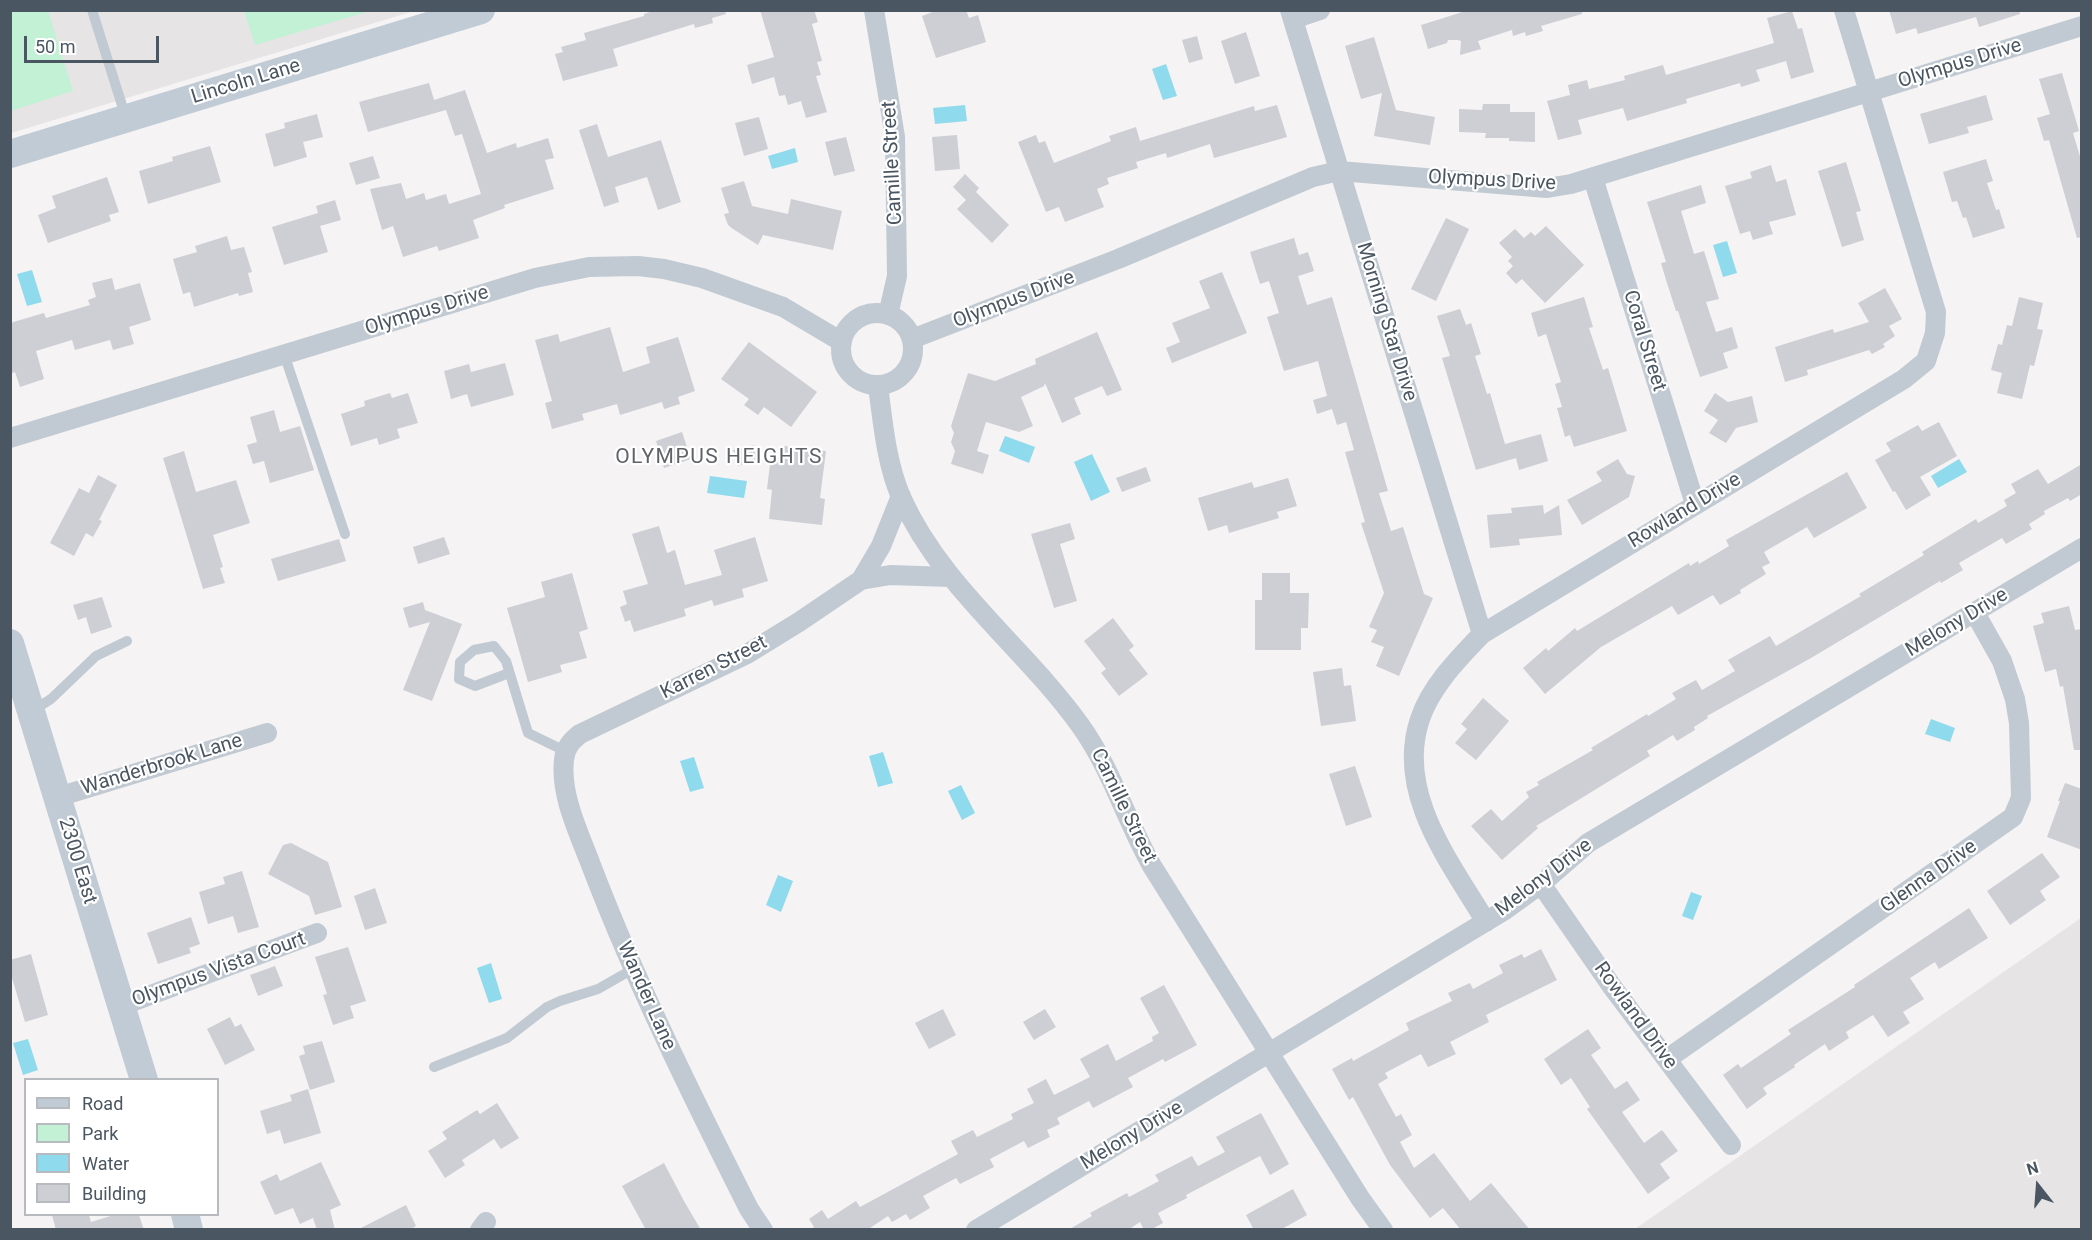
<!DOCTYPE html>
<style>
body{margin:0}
#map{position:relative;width:2092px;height:1240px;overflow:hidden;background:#f5f3f3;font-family:Roboto,sans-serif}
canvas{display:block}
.frame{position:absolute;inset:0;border:12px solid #4a5661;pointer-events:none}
.legend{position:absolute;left:24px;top:1078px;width:195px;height:138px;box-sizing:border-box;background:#fff;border:2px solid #b7bbc0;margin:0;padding:8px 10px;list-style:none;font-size:18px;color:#4a5661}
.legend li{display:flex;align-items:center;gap:12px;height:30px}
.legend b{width:30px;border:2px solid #b7bbc0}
.north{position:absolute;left:2008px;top:1156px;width:60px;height:60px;-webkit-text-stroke:4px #fff;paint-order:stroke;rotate:343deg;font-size:16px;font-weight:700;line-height:24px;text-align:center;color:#4a5661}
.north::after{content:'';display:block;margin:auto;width:21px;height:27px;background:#4a5661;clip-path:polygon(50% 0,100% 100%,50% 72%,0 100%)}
.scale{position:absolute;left:24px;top:36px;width:135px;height:27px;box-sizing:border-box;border:3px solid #4a5661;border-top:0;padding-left:8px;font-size:18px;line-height:21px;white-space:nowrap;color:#4a5661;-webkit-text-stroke:4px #fff;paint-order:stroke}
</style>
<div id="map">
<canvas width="2092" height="1240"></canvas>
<div class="frame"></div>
<ul class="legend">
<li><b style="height:8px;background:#c1cbd6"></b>Road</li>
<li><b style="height:16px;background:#c3f1d5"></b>Park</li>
<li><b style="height:16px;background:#90daee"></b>Water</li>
<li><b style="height:16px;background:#cdcfd5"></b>Building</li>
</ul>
<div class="north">N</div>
<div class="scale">50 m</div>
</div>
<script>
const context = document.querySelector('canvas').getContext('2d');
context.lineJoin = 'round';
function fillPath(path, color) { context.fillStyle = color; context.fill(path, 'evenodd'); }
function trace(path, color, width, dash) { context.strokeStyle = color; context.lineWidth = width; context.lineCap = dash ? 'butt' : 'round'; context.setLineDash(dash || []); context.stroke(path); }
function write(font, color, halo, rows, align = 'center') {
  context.font = font + ' Roboto,sans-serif'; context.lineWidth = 4.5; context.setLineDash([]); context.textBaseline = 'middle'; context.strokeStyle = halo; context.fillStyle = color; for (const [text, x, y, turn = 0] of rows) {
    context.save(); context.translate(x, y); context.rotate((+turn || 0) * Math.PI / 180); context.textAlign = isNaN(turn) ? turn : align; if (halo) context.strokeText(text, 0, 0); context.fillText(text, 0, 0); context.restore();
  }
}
fillPath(new Path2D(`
 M11,11H414L11,133Z
 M2081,918V1229H1635Z`), '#e6e4e5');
fillPath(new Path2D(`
 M11,10L48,11L73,91L11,111Z
 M244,11V10L370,11L255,45Z`), '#c3f1d5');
fillPath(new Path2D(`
 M1166,64L1177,96L1163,100L1152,69Z
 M965,105L967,121L935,124L933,108Z
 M795,148L798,162L772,169L768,156Z
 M1727,241L1737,273L1723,277L1713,245Z
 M32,270L42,302L27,306L17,274Z
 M1005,436L1035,447L1029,463L999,451Z
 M1092,454L1110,492L1091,501L1074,462Z
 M1959,459L1967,472L1938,488L1931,476Z
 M710,476L747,481L744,498L707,493Z
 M1931,719L1955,728L1950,742L1925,734Z
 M883,752L893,783L878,787L869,756Z
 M694,757L704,788L690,792L680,761Z
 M961,785L975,813L962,820L948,791Z
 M778,875L793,881L781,912L766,905Z
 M1691,892L1702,896L1693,920L1682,916Z
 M491,963L502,999L489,1003L477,968Z
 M28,1039L38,1070L23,1075L13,1043Z`), '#90daee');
fillPath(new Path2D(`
 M656,10H725L726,14L712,18L713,23L695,28L694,24L613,49L618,66L563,81L555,54L563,52L561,47L586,40L584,33L644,16V14Z
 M760,10H814L818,22L812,24L822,61L817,62L821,75L816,76L827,112L806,118L801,101L788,105L785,95L779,96L774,77L752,84L747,65L774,57Z
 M938,10H966L969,18L978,15L986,42L936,58L922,16Z
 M1469,10H1582V14L1541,26L1543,31L1526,36L1525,32L1513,36L1512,30L1478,41L1481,49L1460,55L1461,41L1458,40H1448L1447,43L1428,49L1421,25Z
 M1889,10H2019L2020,14L1979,27L1976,17L1918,34L1916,28L1896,34Z
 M1792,11L1798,29L1802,28L1814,72L1791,79L1786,61L1756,70L1760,81L1741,87L1740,83L1686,99L1687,103L1627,121L1623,108L1578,120L1582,134L1558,140L1547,101L1570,95L1568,85L1587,80L1589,89L1625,80L1624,76L1663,65L1666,75L1774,43L1767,18Z
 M1246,32L1260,76L1235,84L1221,41Z
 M1197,36L1203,59L1189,63L1182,40Z
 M1374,37L1396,110L1435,117L1430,145L1374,136L1382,93L1361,99L1345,46Z
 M2062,73L2079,131L2073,133L2082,163V237L2077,238L2049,140L2044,141L2037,118L2050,114L2039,79Z
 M429,83L434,100L465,90L487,153L516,143L517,148L548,138L554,158L545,160L554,189L504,205L505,208L473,220L479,238L439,251L437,246L403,257L393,226L382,230L370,189L401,183L406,199L424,193L426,200L446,194L449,204L481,194L462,134L455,136L446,110L368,132L359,102Z
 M1986,95L1993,120L1967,127L1969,133L1929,144L1920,114Z
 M1483,104H1510V112H1535V142L1509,141V138H1485L1486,133L1459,132V109L1482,110Z
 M1277,105L1287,137L1214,158L1210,144L1167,158L1166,153L1136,162L1138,168L1107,178L1109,184L1097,189L1104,207L1065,222L1059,207L1046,212L1018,142L1036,135L1039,143L1045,141L1054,163L1111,141L1109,136L1136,127L1140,141L1254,106L1255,111Z
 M317,114L323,137L303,142L307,157L274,167L265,134L285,128L284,123Z
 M759,117L768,149L744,156L735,123Z
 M597,124L608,157L661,140L681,202L658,210L647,177L615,187L619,202L604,207L579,130Z
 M957,135L960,169L935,171L932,137Z
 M846,137L855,171L834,176L825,142Z
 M210,146L221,182L148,204L139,171L173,161L172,157Z
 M373,156L380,178L356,185L349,163Z
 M1986,159L1993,181L1987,183L1996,210L1999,209L2005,228L1973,238L1966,217L1963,218L1957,201L1952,202L1943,172Z
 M1846,162L1861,211L1856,212L1864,240L1842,247L1818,171Z
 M1771,165L1776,182L1786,179L1796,215L1769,222L1773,234L1753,240L1750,231L1740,234L1725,186L1752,178L1750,172Z
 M965,174L979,188L976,192L1009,225L992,243L957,209L966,200L953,187Z
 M107,177L119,212L109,215L111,221L48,243L38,215L56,208L52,196Z
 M744,181L752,206L788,214L791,199L842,211L833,250L763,235L758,245L733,229L728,225L724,214L729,213L721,188Z
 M1701,185L1706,203L1681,211L1694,254L1704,251L1719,299L1706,302L1716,332L1732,327L1738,348L1723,353L1728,368L1700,377L1678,311H1676L1666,280L1661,263L1666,262L1647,202Z
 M335,200L341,220L320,226L328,252L284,265L272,227L318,213L316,206Z
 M1446,218L1469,229L1436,301L1411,289Z
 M1546,226L1584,265L1545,303L1522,279L1516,284L1506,273L1513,266L1508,261L1512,257L1499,243L1515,229L1524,238L1531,232L1535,236Z
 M227,236L231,250L244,247L252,272L248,273L253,292L239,296L238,293L194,307L190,292L183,294L173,259L197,252L195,246Z
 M1294,238L1299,255L1308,252L1314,271L1298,276L1307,305L1332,297L1388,491L1379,493L1391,531L1403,527L1424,594L1433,598L1399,676L1376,666L1384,647L1371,642L1377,630L1369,627L1384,593L1361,523L1365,522L1345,452L1354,450L1346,422L1337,425L1332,409L1317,414L1313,400L1327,396L1318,361L1284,371L1267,317L1279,313L1269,281L1260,284L1250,252Z
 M1222,272L1247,333L1172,363L1166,348L1180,342L1172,323L1210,308L1199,281Z
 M112,278L115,290L140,283L151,320L129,327L134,344L113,350L110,340L75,350L72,340L36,351L44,379L20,387L15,372L10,374V323L44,313L46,318L90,305L88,300L96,297L92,283Z
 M1885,288L1902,319L1889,326L1895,336L1883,344L1885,347L1872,354L1869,350L1807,370L1808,375L1785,382L1775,347L1833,329L1834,333L1869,322L1858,303Z
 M1584,297L1593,327L1589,328L1603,370L1608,368L1627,431L1574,447L1570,435L1565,437L1557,408L1562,407L1555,384L1561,382L1546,334L1538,337L1531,313Z
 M2019,297L2043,303L2037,329L2043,330L2034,366L2030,365L2022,399L1997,393L2002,373L1991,370L1998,344L2002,345L2007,325L2012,326Z
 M1460,309L1466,325L1471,323L1481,354L1475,356L1487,394L1490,393L1505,444L1541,434L1548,461L1519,470L1516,458L1476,470L1442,358L1450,356L1437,316Z
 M610,327L623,372L650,363L646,347L678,337L695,391L678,397L680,404L664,409L662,402L620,415L617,404L582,414L584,420L552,429L545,403L552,401L535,340L558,334L560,342Z
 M1097,332L1122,390L1107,396L1102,386L1074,398L1081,414L1062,423L1045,383L1044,386L1021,397L1033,426L1019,432L986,422L977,451L989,455L983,474L951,464L955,451L951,442L954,433L951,426L968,373L995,381L1036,364L1035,359Z
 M749,342L817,392L791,427L764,407L758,415L744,405L749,399L721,379Z
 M505,363L514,395L471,407L467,394L451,399L444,371L469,364L471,372Z
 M390,393L392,398L408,393L418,423L397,429L400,438L379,445L377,438L351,446L341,414L365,406L364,401Z
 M1715,393L1728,402L1752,396L1758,422L1736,428L1726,443L1709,433L1718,420L1704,411Z
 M274,410L280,432L300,426L314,470L270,483L264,461L253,464L247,445L257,442L250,417Z
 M1939,422L1957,456L1920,477L1931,495L1906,510L1895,491L1893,492L1875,460L1891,451L1886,443L1918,425L1922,431Z
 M682,432L691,459L664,468L656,441Z
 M754,445L758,460L738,466L733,450Z
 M783,446L826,451L820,498L825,499L822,525L769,519L772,490L767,489L771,456L782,457Z
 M184,451L196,492L236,480L250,523L213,535L223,567L220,568L225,583L203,589L163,458Z
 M1618,459L1627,474L1635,476L1629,497L1582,525L1567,500L1602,481L1596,472Z
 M2082,464V494L2070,501L2068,498L2044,511L2045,514L2029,524L2032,529L2006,544L2002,538L1959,563L1963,570L1941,583L1940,581L1811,658L1707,716L1708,718L1694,727L1695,730L1677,741L1673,735L1647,751L1650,756L1536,826L1538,828L1502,860L1471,826L1491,809L1502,821L1529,797L1526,792L1539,785L1537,782L1593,750L1591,748L1647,714L1648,716L1676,699L1672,693L1696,680L1702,690L1735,671L1728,660L1770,636L1776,646L1861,596L1859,594L1924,555L1922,552L1976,519L1978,523L2007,506L2004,500L2016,493L2011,484L2038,469L2048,484Z
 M1146,467L1151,481L1122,492L1116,478Z
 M1847,472L1867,508L1814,538L1807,527L1764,552L1770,563L1762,567L1766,574L1740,590L1741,593L1720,605L1713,595L1678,615L1672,606L1601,647L1545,694L1523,668L1546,648L1548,651L1575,628L1577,631L1689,563L1690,566L1698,561L1699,564L1729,546L1726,540Z
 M98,475L117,485L99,520L102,521L93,537L86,533L74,556L50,543L79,488L89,493Z
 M1288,478L1297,506L1277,512L1279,518L1229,533L1227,525L1208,531L1198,498L1252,482L1254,488Z
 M1543,505L1544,514L1559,505L1562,535L1519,539L1520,545L1490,548L1487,515L1512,513L1511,508Z
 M1070,523L1075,539L1060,544L1077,601L1054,608L1031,534Z
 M659,526L667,553L675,550L685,585L722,575L714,550L755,537L768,581L742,589L744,597L714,606L712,600L684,609L686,616L634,632L630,620L625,622L620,607L627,604L623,591L648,584L632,534Z
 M444,537L450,554L418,564L413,547Z
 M339,539L346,561L278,581L271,559Z
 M572,573L588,629L579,632L587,658L560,665L562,672L528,682L507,608L545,597L541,582Z
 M1262,573H1290V593H1309L1308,628H1301V650H1255V600H1262Z
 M102,597L112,627L91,634L86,617L78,620L73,605Z
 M423,602L425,610L462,624L432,701L403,690L430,622L409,628L403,608Z
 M2069,606L2075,630L2082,629V750H2074L2063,686L2060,687L2056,669L2045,672L2033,626L2044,623L2041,613Z
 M1113,618L1134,646L1129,650L1148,674L1119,696L1101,673L1106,669L1084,641Z
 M1342,668L1344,686L1351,685L1356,721L1321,726L1313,672Z
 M1483,698L1509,721L1476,760L1455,743L1467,729L1461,724Z
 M1355,766L1372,817L1346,826L1329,774Z
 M2065,783L2082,789V850L2047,837L2060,801H2058Z
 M291,843L328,862L342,907L315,915L309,896L268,874L283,845Z
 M2042,853L2060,877L2040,891L2046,900L2010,925L1987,891Z
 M242,871L259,927L238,933L233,916L208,924L199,892L225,884L223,877Z
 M375,888L387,923L365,930L354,896Z
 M1969,908L1988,938L1939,969L1935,962L1910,978L1924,999L1903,1012L1910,1023L1888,1037L1873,1015L1846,1032L1849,1038L1829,1051L1825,1044L1794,1065L1795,1067L1763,1088L1767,1094L1747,1109L1723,1075L1738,1064L1741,1068L1791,1034L1788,1030L1855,987L1854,985Z
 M191,917L200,944L189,948L191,953L158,964L147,933Z
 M348,947L366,1001L350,1006L354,1018L333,1025L323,995L327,994L315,957Z
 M1541,949L1557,980L1486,1015L1489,1022L1450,1042L1456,1054L1428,1067L1421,1054L1385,1073L1388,1078L1378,1084L1396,1117L1401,1114L1412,1135L1400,1142L1414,1168L1434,1153L1470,1201L1491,1183L1530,1230H1461L1443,1208L1430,1218L1390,1165L1353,1097L1349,1100L1332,1069L1352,1058L1353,1061L1409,1030L1406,1023L1452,1001L1448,993L1470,983L1473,989L1503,973L1499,965L1522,954L1524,958Z
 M31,954L48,1015L25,1022L10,971V960Z
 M275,966L283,986L258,996L250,975Z
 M1164,985L1197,1045L1165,1062L1163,1059L1128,1078L1133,1087L1093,1108L1089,1101L1057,1118L1060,1124L1047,1130L1050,1137L1028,1148L1024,1141L990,1159L994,1167L960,1184L956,1178L923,1196L930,1208L910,1220L906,1214L892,1222L888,1216L867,1230H811L814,1227L809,1219L822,1210L828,1219L856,1201L860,1207L958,1154L951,1141L973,1130L977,1137L1013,1119L1011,1114L1034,1103L1027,1089L1046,1079L1054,1095L1090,1077L1080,1059L1108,1044L1116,1061L1153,1041L1152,1037L1159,1033L1140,998Z
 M943,1009L956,1035L929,1049L915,1023Z
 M1045,1009L1056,1027L1034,1040L1023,1022Z
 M230,1017L235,1027L241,1024L255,1050L225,1065L207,1029Z
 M1588,1029L1601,1048L1591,1055L1615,1089L1627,1081L1640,1100L1622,1112L1644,1143L1662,1130L1678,1151L1660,1164L1670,1178L1648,1194L1587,1109L1590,1107L1571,1078L1561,1085L1544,1059Z
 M322,1041L335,1082L310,1090L299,1056L305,1054L303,1046Z
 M308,1089L321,1133L284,1144L280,1130L267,1134L260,1111L292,1101L290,1095Z
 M497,1103L519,1138L501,1149L494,1139L462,1160L465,1165L445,1178L428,1151L447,1139L442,1132L477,1110L480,1114Z
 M1261,1113L1289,1164L1270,1175L1260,1156L1186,1195L1187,1198L1158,1213L1163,1223L1150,1230H1144L1140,1222L1128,1230H1068L1092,1216L1090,1213L1127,1193L1129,1197L1159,1181L1155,1175L1192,1156L1198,1166L1225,1152L1216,1137Z
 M321,1162L341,1205L330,1210L335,1230H317L313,1218L300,1224L293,1208L275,1215L260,1182L277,1174L280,1181Z
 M664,1163L684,1201L701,1230H646L622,1186Z
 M1293,1189L1307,1215L1280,1230H1254L1246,1215Z
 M406,1205L416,1226L409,1230H357Z
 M52,1215H89L91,1222L114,1215H139L144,1230H56Z`), '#cdcfd5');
trace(new Path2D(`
 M92,10L126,118
 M284,354L345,534
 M509,673L475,686L459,679L460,662L474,650L494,646L506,661L528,733L565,751
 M32,711L51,699L96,656L127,641
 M434,1067L507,1038L547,1007L560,1001L598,989L633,969`), '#c1cad2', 10);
trace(new Path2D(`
 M874,10L895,137L897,276L888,315
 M1290,10L1482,634
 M1293,19L1320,10
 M1593,178L1695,504
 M841 349a36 36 0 1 1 72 0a36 36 0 1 1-72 0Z
 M912,339L1118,259L1313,177L1339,171L1547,188L1571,184L2082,26
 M878,386C883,422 886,462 901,497C941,587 1024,647 1080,725C1111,768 1126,820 1152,866L1360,1198L1383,1230
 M10,438L535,278L589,267L638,266L664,269L702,278L783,307L842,342
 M861,580L890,575L950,577
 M58,797L267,733
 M1541,884L1613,988L1731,1145
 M1486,922C1450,862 1395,793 1420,719C1431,686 1459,658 1482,634L1904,379L1926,361L1935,333L1936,312L1844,10
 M121,1006L317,933
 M1667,1059L2013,817L2021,798L2019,723L2015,699L2002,661L1975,613
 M480,1230L486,1222
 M763,1230L749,1209C692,1096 636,983 591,865C579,833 560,795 564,760C565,748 571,741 580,734L747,654L799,622L861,580L881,546L901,496
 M976,1230L1505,910L1541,884L1588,843L2082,548`), '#c1cad2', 20);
trace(new Path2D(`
 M10,154L481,10
 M10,643L144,1080
 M185,1214L189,1230`), '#c1cbd6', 28);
write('20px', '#4a5661', '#fff', [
 ["Olympus Drive",1960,64,-17],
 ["Lincoln Lane",246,82,-17],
 ["Camille Street",893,163,-93],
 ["Olympus Drive",1492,181,3],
 ["Olympus Drive",1014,300,-21],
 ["Olympus Drive",427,311,-17],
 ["Morning Star Drive",1386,322,73],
 ["Coral Street",1644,341,73],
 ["Rowland Drive",1685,511,-31],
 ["Melony Drive",1957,623,-31],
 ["Karren Street",714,668,-27],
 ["Wanderbrook Lane",162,765,-17],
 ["Camille Street",1123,806,64],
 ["2300 East",77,861,73],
 ["Glenna Drive",1929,877,-35],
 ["Melony Drive",1544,878,-37],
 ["Olympus Vista Court",219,970,-20],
 ["Wander Lane",646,996,66],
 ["Rowland Drive",1635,1016,54],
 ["Melony Drive",1132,1136,-31]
]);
context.letterSpacing = '1.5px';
write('21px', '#5f6368', '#fff', [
 ["OLYMPUS HEIGHTS",719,458]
]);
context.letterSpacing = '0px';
</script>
